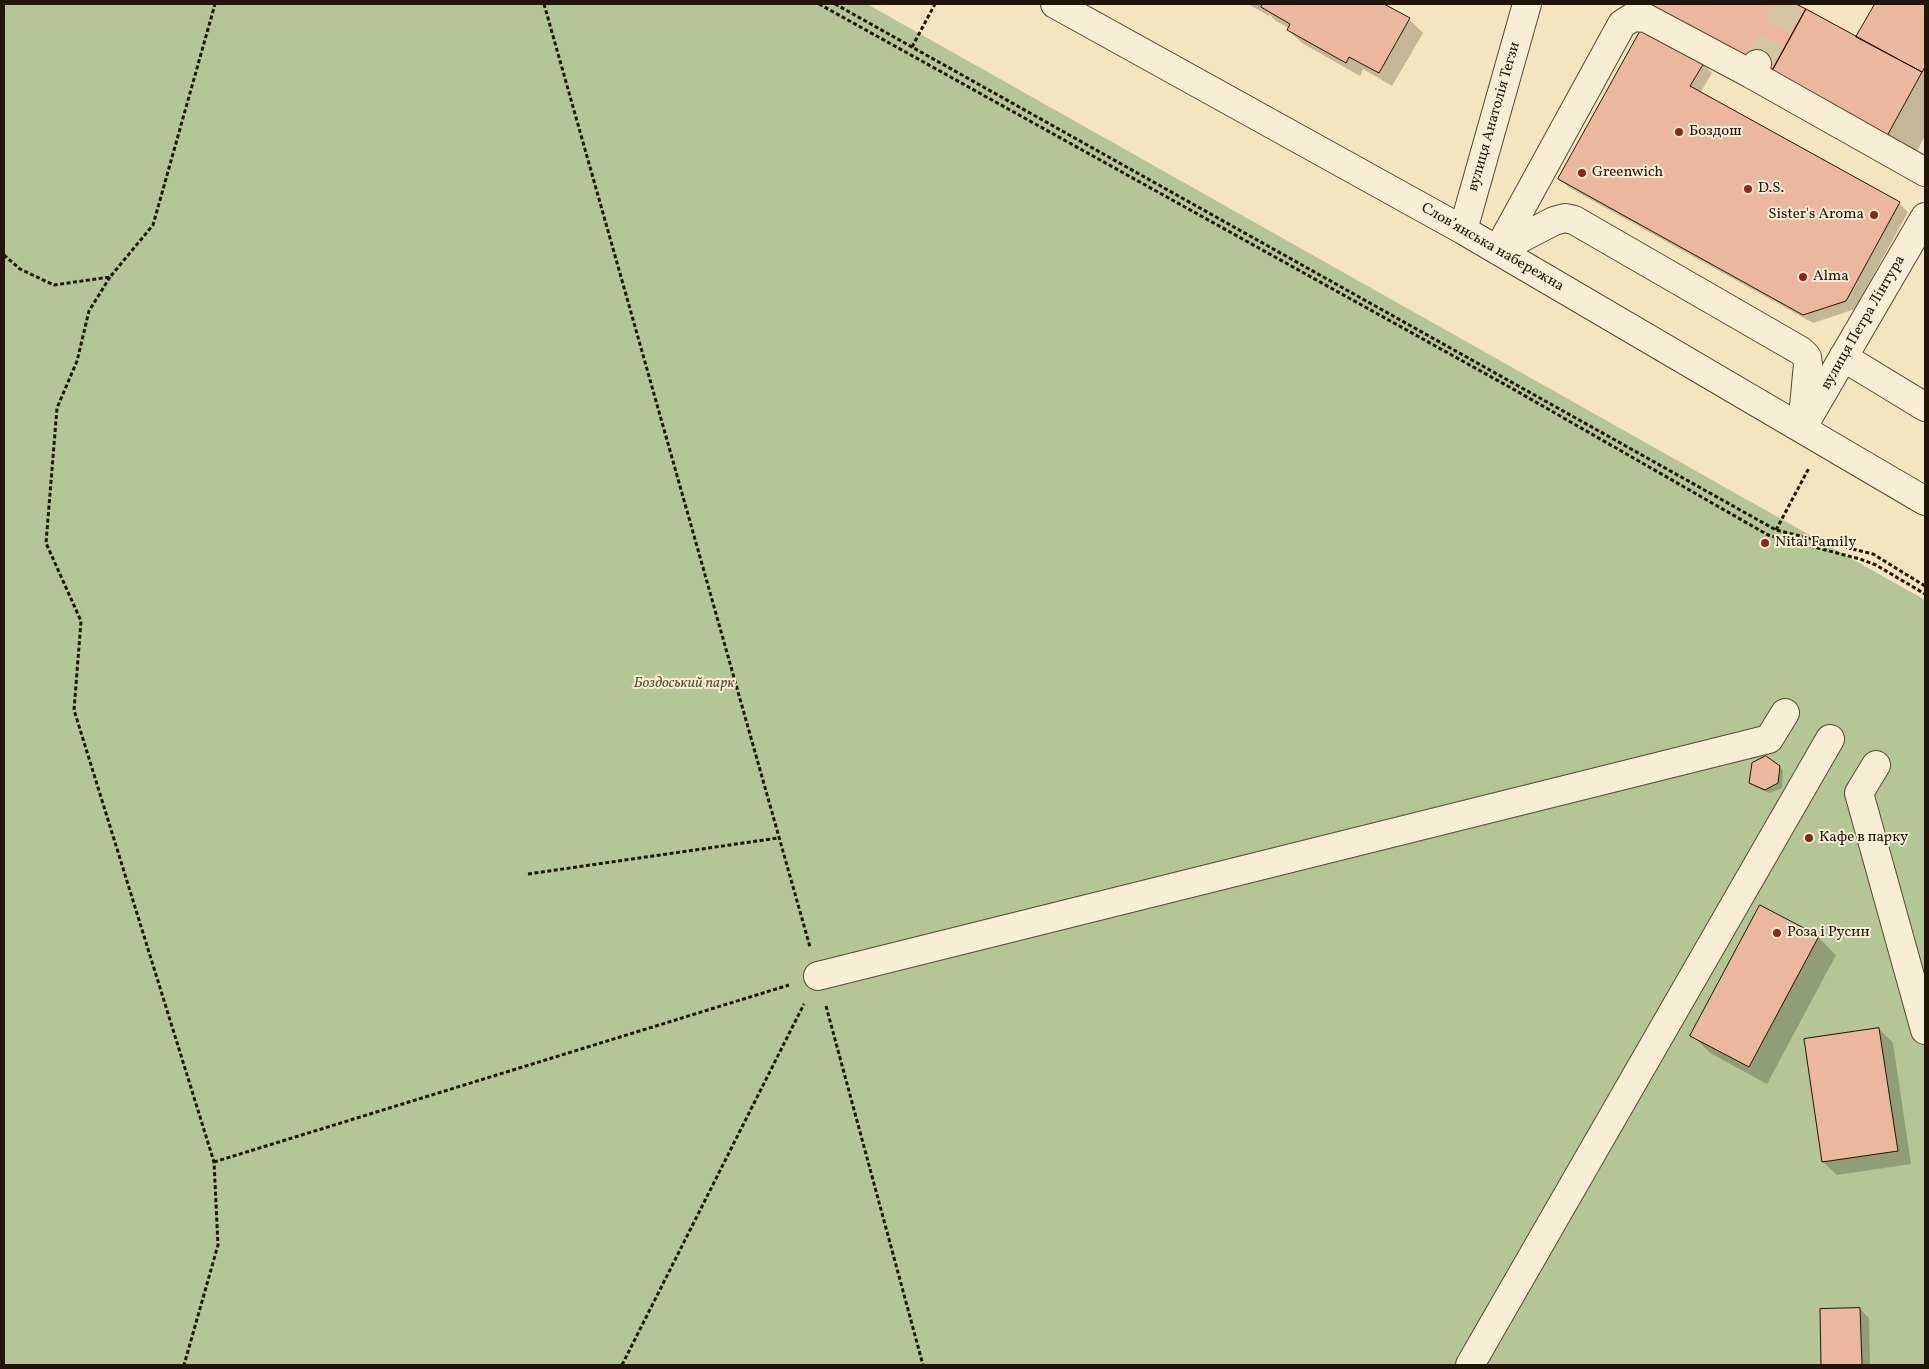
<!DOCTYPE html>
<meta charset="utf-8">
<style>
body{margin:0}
#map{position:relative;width:1929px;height:1369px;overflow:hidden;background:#f5e5be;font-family:Vollkorn,serif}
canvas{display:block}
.frame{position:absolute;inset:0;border:5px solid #201507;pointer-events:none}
</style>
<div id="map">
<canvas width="1929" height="1369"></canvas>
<div class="frame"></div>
</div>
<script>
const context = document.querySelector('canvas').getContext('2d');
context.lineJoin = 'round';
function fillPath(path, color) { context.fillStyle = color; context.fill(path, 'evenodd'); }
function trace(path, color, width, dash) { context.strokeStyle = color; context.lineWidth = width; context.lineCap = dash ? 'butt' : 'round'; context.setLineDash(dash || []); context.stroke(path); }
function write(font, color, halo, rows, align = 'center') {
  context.font = font + ' Vollkorn,serif'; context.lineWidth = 4; context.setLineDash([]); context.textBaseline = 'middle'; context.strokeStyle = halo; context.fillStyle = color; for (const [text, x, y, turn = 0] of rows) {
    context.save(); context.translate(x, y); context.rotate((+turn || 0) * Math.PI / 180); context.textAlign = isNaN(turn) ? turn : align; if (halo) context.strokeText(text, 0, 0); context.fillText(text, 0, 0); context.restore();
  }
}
fillPath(new Path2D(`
 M4,4H867L1925,600V1365H4Z`), '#b5c696');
fillPath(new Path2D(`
 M1248,4H1382L1409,19L1423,33L1392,86L1363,69L1360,76L1302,43L1288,30L1289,28L1276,21L1269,14V16Z
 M1633,4H1794L1857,39L1876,4H1925V136L1912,160Z
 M1703,64L1712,73L1700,93L1899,203L1908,212L1855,309L1813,323L1568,187L1559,178Z
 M1779,767L1783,771L1782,788L1770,793L1755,787L1750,782Z
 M1818,937L1836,955L1767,1084L1710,1053L1692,1035Z
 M1879,1029L1893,1043L1911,1164L1837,1175L1823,1162Z
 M1860,1309L1869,1318L1870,1365H1822L1821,1310Z`), '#0003');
const building = new Path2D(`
 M1263,4H1384L1410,18L1379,73L1349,57L1346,63L1287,30L1290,24L1261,7Z
 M1646,4H1796L1806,9L1771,73Z
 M1875,4H1925V67L1922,72L1856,37Z
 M1806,9L1922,72L1887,136L1771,73Z
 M1642,28L1704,63L1690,86L1900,202L1846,301L1803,315L1558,179Z
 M1766,756L1780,766L1778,783L1765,790L1749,783L1752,763Z
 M1760,905L1819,936L1749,1067L1690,1036Z
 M1879,1028L1898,1151L1822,1162L1804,1039Z
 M1860,1308L1862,1365H1821L1820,1309Z`);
fillPath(building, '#ecb89d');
trace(building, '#201507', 1);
trace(new Path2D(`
 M1757,64L1789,4`), '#d5c6a3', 28, [28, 14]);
const minor = new Path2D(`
 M1055,4L1463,230L1925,501
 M1751,74L1925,172
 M1463,230L1527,4
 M1498,250L1554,221L1565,218L1574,220L1801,351L1807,357L1808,364L1802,428
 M1498,250L1622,24L1633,17L1646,18L1751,74L1757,64
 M1843,357L1925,407
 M1805,423L1925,217
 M1876,765L1859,793L1925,1030
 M818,976L1769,739L1785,713
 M1470,1365L1830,739`);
trace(minor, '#554935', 30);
trace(new Path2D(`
 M544,4L810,947
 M819,4L1513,389L1768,535L1860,559L1876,565L1925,594
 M835,4L1776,530L1873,554L1925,586
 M912,47L935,4
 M4,255L20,269L54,285L110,277L153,225L215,4
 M110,277L89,311L77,361L57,408L46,543L81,621L74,710L214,1162L218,1245L184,1365
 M1776,530L1809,468
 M528,874L778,838
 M826,1006L923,1365
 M214,1162L789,985
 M622,1365L804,1004`), '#201507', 3, [4, 2.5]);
trace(minor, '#f8eed5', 28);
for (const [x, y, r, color] of [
 [1679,132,5,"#8f2418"],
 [1582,173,5,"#8f2418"],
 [1748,189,5,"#8f2418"],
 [1874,215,5,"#8f2418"],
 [1803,277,5,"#8f2418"],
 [1765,543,5,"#8f2418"],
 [1809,838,5,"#8f2418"],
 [1777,933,5,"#8f2418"]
]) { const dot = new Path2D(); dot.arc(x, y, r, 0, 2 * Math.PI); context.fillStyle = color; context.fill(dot); trace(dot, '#f8eed5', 2); }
write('15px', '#201507', '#f8eed5', [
 ["вулиця Анатолія Тегзи",1495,117,-74],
 ["Словʼянська набережна",1492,248,30],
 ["вулиця Петра Лінтура",1864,323,-60]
]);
write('15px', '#201507', '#f8eed5', [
 ["Боздош",1689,132],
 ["Greenwich",1592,173],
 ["D.S.",1758,189],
 ["Sister's Aroma",1864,215,"right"],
 ["Alma",1813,277],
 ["Nitai Family",1775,543],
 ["Кафе в парку",1819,838],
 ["Роза і Русин",1787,933]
], 'left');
write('italic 15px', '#545339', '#f8eed5', [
 ["Боздоський парк",684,684]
]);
</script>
